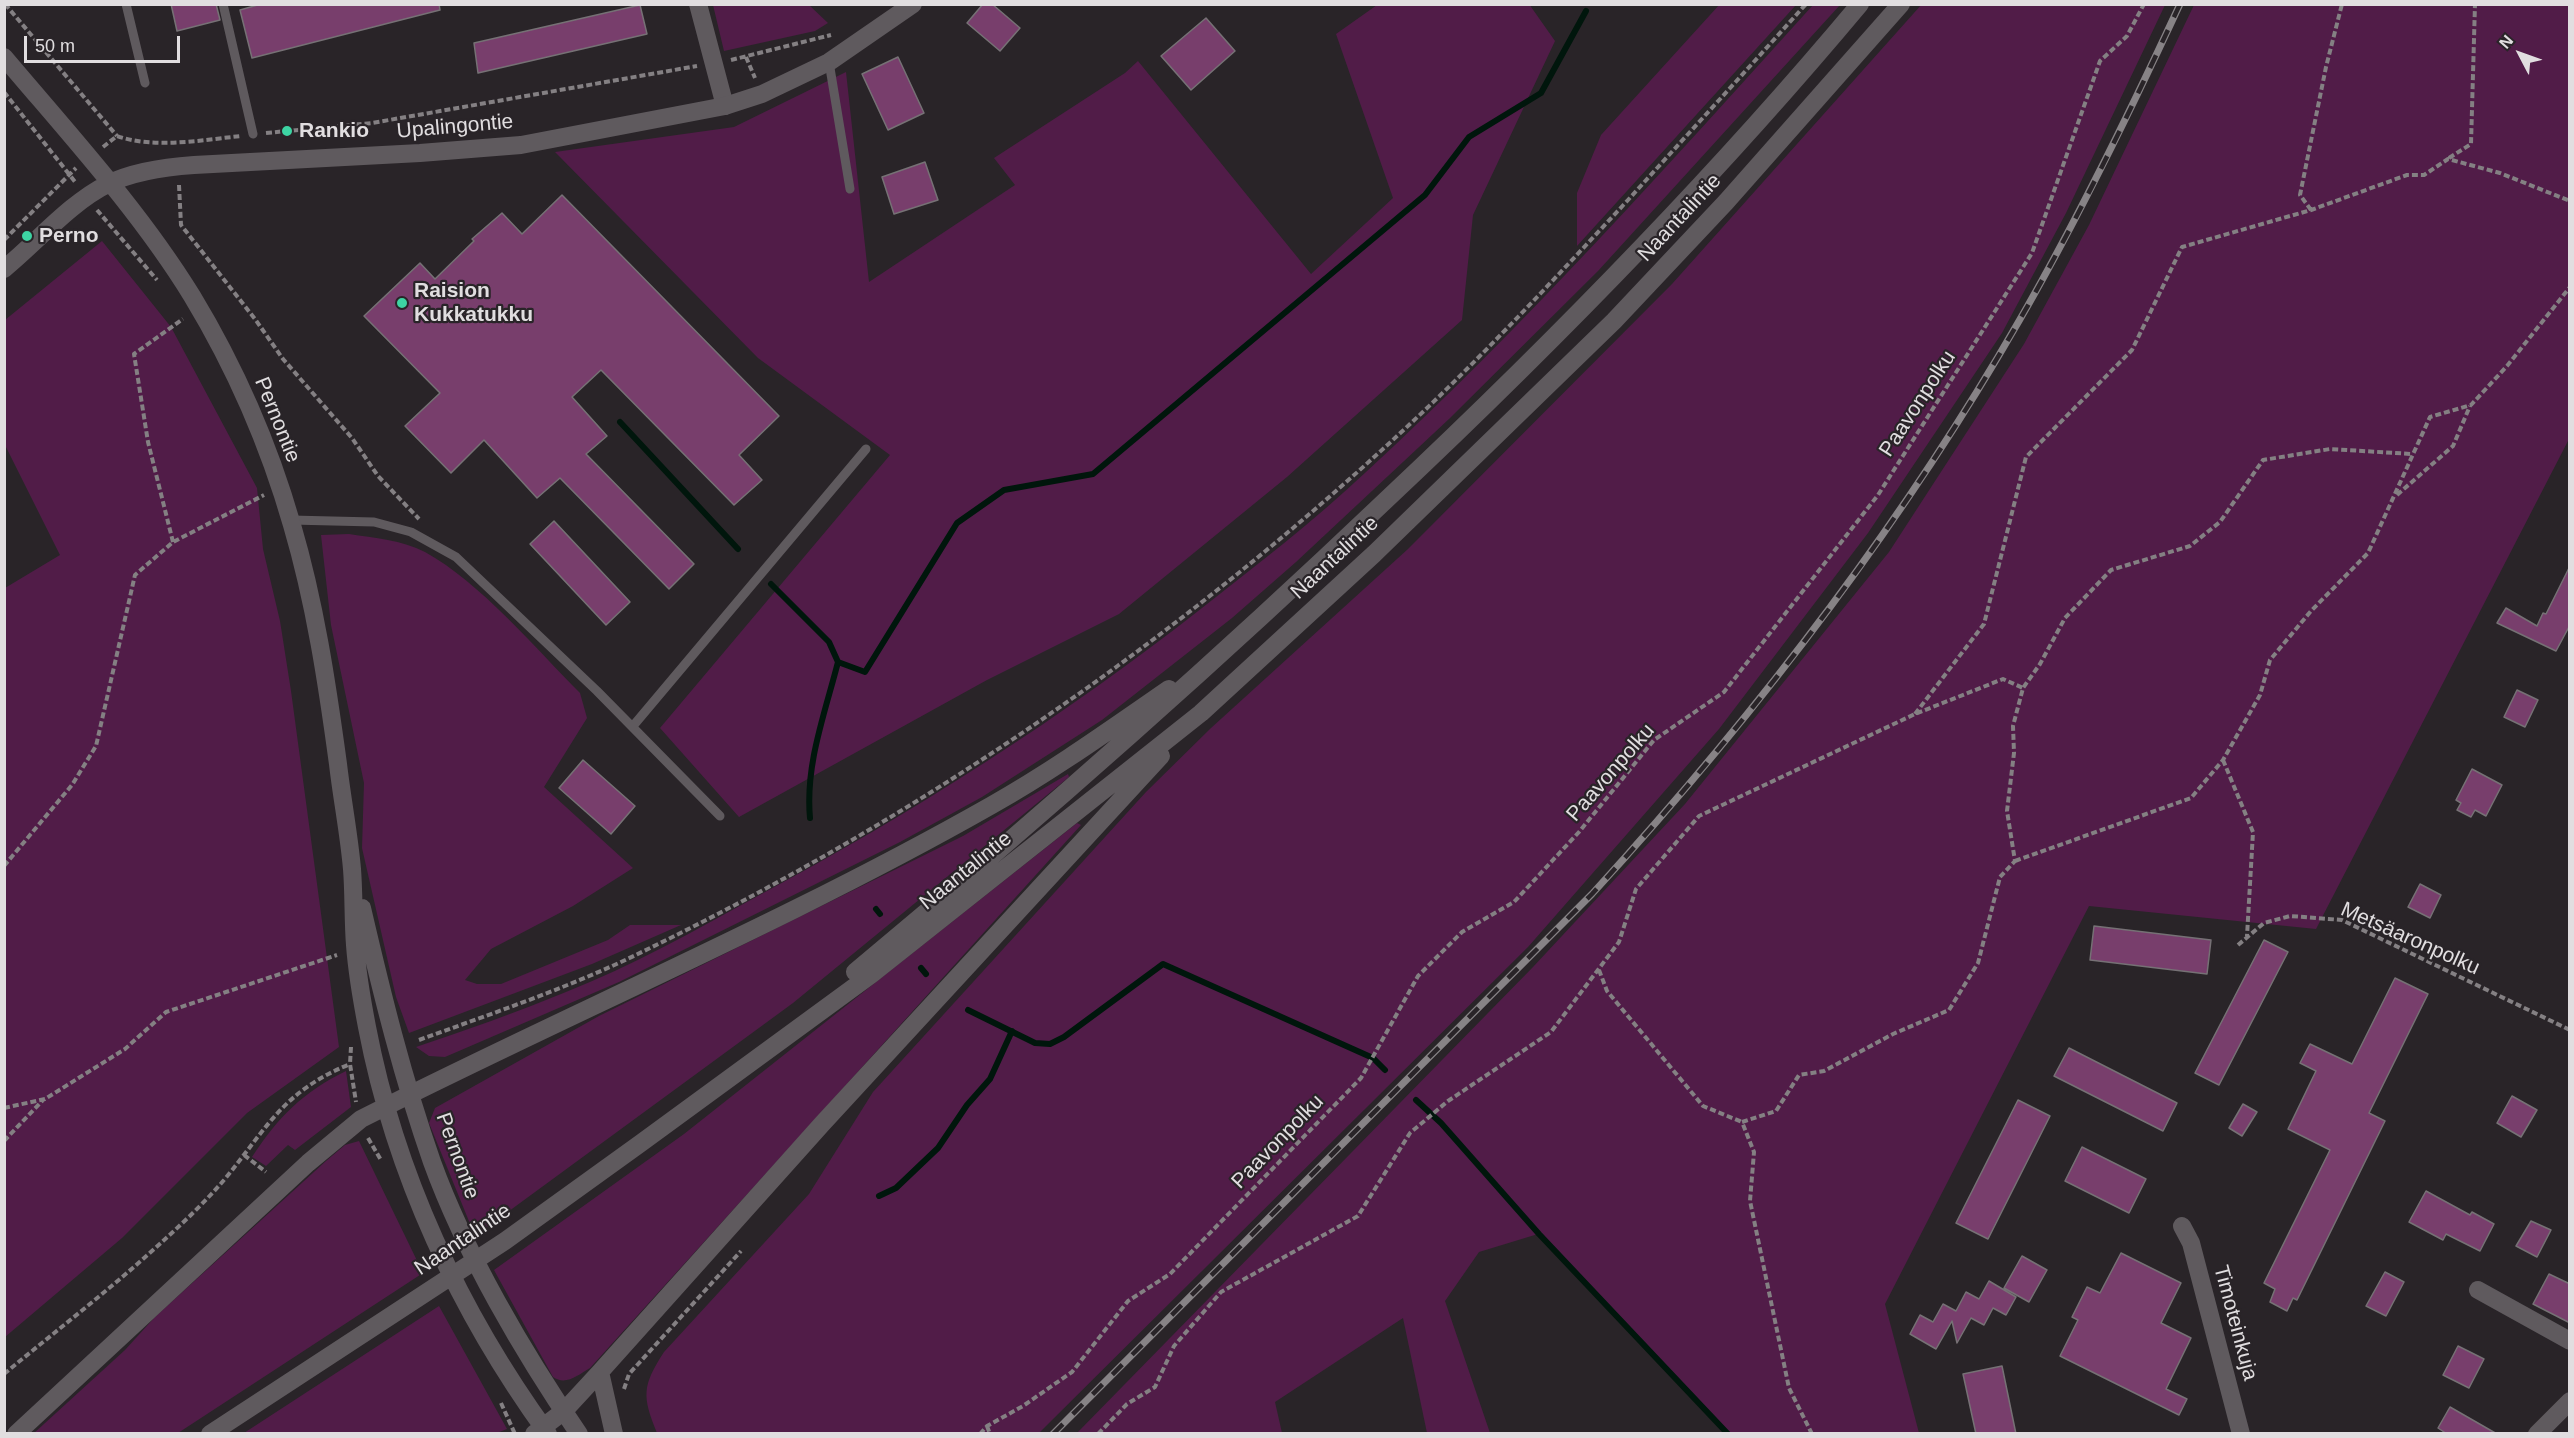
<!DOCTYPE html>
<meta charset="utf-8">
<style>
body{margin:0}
#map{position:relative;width:2574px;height:1438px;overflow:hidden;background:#292428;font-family:Arial,sans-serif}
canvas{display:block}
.frame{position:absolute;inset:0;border:6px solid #e1dee0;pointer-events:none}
.north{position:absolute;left:2490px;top:24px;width:60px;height:60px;-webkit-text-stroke:4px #292428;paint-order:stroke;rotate:311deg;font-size:16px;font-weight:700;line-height:24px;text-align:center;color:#e1dee0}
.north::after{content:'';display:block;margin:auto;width:21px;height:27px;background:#e1dee0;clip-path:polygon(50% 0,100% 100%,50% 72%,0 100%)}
.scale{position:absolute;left:24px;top:36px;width:156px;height:27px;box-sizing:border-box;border:3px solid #e1dee0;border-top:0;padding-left:8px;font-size:18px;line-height:21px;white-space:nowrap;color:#e1dee0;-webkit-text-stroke:4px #292428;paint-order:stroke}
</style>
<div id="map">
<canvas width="2574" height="1438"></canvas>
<div class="frame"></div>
<div class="north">N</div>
<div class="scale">50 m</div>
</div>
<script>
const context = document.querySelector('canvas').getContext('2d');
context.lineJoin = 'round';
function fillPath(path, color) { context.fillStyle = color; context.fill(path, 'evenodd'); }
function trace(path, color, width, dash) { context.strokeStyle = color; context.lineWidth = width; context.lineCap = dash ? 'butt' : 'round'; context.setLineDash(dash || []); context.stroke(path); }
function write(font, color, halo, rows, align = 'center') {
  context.font = font + ' Arial,sans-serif'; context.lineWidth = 4.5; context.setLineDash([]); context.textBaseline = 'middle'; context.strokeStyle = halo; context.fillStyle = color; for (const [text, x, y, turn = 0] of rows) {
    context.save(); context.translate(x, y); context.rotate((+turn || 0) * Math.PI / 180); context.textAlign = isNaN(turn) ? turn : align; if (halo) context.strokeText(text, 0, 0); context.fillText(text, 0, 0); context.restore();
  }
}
fillPath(new Path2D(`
 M1529,4L1555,41L1473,215L1462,320L1287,477L1119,614L987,680L739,817L660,728L890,455L758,358L555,152L734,127L846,72L869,282L1015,185L994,158L1125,73L1138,61L1311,274L1393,198L1336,34L1377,5Z
 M1720,4L1796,5L1577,246V193L1601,135Z
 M1922,4L2165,5L2066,213L2002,333L1868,533L1719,729L1528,947L1039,1433H657C642,1396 642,1386 664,1352L809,1194L873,1092L1146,792L1211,728L1408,549L1672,284Z
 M713,5H809L828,23L815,31L724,51Z
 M1813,5H1840L1598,271L1449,419L1296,562L1232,618L1102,720L982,797L900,842L619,982L445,1057L429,1056L416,1047C467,1030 517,1012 566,992C632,966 694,931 756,897C913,813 1062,718 1202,608C1258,564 1314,521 1366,472C1525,326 1668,165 1813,5Z
 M2194,5H2569V439L2316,929L2089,906L1885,1304L1919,1433H1728L1538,1234L1479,1252L1445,1301L1490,1433H1427L1403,1318L1275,1402L1282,1433H1077L1533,967L1685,804L1889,552L2024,344L2089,225Z
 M102,241L171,327L257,488L263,549L280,621L291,691L339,1047L247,1113L122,1238L5,1337V588L60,555L5,445V320Z
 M349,534C374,538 402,540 425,552C481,583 535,648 580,693L587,718L544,787L633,868L573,906L491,949L465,980L477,984H501L608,940L630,925H681L592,964L409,1033L396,997L362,848L364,783L331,625L321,535Z
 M1068,774L1069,777L793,1003L475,1236L429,1123L435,1108L599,1016L963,836Z
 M1077,823L1081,825L590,1368C578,1375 566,1386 553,1377L494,1270L684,1134Z
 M346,1071L351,1107L295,1150L288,1145L266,1166L252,1157C278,1117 303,1092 346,1071Z
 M359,1141L423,1273L178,1433L33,1434L125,1350L155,1317L326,1161L345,1145Z
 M439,1306L507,1429L494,1434L244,1433Z`), '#511c48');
trace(new Path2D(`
 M620,422L738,549
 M771,584L829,642L838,662
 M810,818C805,765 825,713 838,662L865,672L957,523L1004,490L1093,474L1425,195L1469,137L1541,93L1586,11
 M876,909L880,914
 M921,968L926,974
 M968,1010L1035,1043L1050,1044L1064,1037L1163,964L1373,1058L1385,1070
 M1416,1100L1441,1123L1539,1234L1728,1434
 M879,1196L896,1188L938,1148L967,1105L990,1079L1012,1031`), '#00160c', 6);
const building = new Path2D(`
 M171,4H216L220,20L177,31Z
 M261,4H439L440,10L252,58L240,10Z
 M983,4H992L1020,28L1000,51L967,23Z
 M640,5L647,34L478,73L474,43Z
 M1206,18L1235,51L1191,90L1161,56Z
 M898,57L924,113L888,130L862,74Z
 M925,162L938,200L894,214L882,177Z
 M562,195L779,416L739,455L762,480L734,505L601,370L572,397L607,436L586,454L694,564L669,589L560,478L537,498L484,440L451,473L405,426L440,393L364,316L420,263L435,279L474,241L472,239L502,213L522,234Z
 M554,521L630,602L606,625L530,544Z
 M2570,566V625L2556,651L2497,623L2506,608L2537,626L2543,613L2546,614Z
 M2517,690L2538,700L2525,727L2504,717Z
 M583,760L635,806L611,834L559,788Z
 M2472,769L2502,785L2486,816L2475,810L2471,817L2457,810L2461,803L2456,800Z
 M2420,884L2441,895L2430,918L2408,907Z
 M2094,926L2211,940L2207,974L2090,960Z
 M2264,940L2288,952L2219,1085L2195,1073Z
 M2395,978L2428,994L2369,1113L2385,1121L2297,1300L2293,1298L2287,1311L2270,1302L2275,1289L2264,1283L2330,1150L2288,1129L2316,1071L2300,1063L2310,1044L2352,1064Z
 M2069,1048L2177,1103L2163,1131L2054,1076Z
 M2512,1096L2537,1110L2521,1137L2497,1123Z
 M2018,1100L2050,1116L1988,1239L1956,1223Z
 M2243,1104L2257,1112L2242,1136L2229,1128Z
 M2082,1147L2146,1179L2129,1213L2065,1181Z
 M2426,1191L2470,1215L2472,1212L2494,1224L2480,1251L2446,1234L2443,1240L2409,1222Z
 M2531,1221L2551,1230L2537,1257L2516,1246Z
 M2121,1253L2181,1283L2161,1323L2191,1338L2166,1389L2187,1399L2179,1415L2060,1356L2078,1320L2072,1317L2087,1287L2100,1293Z
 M2022,1256L2047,1270L2029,1302L2004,1288Z
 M2385,1272L2404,1282L2386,1316L2366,1306Z
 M2549,1274L2570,1284V1323L2533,1304Z
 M1989,1281L2016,1297L2006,1315L1993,1308L1984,1325L1971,1318L1957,1343L1952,1321L1936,1349L1910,1334L1920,1315L1933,1322L1943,1304L1956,1311L1966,1292L1979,1299Z
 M2458,1346L2484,1359L2469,1388L2443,1375Z
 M2002,1366L2016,1434H1976L1963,1374Z
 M2450,1407L2497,1434H2447L2438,1428Z`);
fillPath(building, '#783e6c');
trace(building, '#767175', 1.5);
trace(new Path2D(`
 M5,4L117,136
 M746,57L755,78
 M731,60L831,35
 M4,92L76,183
 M266,133L372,123L697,66
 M103,147L117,136C154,149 202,140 241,136
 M2449,158L2471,144L2475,4
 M179,185L181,225L255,319L283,359L352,438L378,476L419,519
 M97,210L157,280
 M2311,210L2300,195L2326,67L2342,4
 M4,240L76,168
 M2397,495L2453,446L2470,406
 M173,542L148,442L134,354L183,319
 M1915,714L1984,624L2026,457L2132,350L2182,247L2311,210L2407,175H2424L2448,159L2500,173L2570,201
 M2223,760L2253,832L2247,936
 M2015,861L2191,798L2223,760L2260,695L2270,660L2311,611L2368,553L2430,417L2471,405L2507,366L2570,287
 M4,866L72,785L96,746L135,575L173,542L264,495
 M2238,945L2264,923L2290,916L2342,920L2570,1030
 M1599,970L1607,991L1703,1106L1742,1122
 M419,1040C496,1012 574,986 648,949C932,811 1197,626 1426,409C1496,342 1562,271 1628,200C1687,135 1747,70 1806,4
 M351,1047L350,1064L356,1102
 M4,1108L45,1099L125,1049L166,1012L337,955
 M368,1138L381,1160
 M4,1141L43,1100
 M244,1155L266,1172
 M4,1374C57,1330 112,1288 163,1241C184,1222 206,1201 224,1180C268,1127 282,1092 350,1064
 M624,1389L629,1374L741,1251
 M501,1403L515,1434
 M987,1426L990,1434
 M980,1434L987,1426L1023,1406L1072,1372L1128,1301L1170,1274L1361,1078L1418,976L1462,932L1514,902L1579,832L1654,740L1724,692L1878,495L2032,253L2100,61L2127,36L2144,4
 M1098,1434L1127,1404L1155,1387L1174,1346L1221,1292L1358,1216L1410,1133L1448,1101L1551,1032L1619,942L1636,889L1699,816L1915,714L2003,679L2023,688
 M1812,1434L1789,1388L1750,1201L1754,1152L1742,1122L1776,1111L1799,1075L1824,1071L1893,1034L1949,1010L1978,963L2000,877L2015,861L2007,811L2014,753L2013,726L2023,688L2040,664L2065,618L2111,570L2190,546L2220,522L2263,460L2330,449L2412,454`), '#848083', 4, [6, 3]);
trace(new Path2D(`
 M126,4L145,83
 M223,4L253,134
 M829,62L850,189
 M291,520L374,522L411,532L456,557L597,691L720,816
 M633,726L866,449`), '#5f5a5e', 9);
trace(new Path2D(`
 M698,4L725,106
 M2182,1226L2191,1243L2241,1434
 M2478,1290L2570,1341
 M2537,1434L2570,1401`), '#5f5a5e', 18);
trace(new Path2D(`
 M4,57C69,134 139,210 192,296C235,367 269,445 292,525C315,603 327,683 338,764C342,799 349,834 352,869C354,894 353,920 355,945C357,972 362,1001 367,1027C395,1174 460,1313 548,1434
 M4,269C37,242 71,202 108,184C134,171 165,167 194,165L420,153L521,145L725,106L762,94L829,62L913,4
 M362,908C382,994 403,1079 432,1162C465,1253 524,1354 579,1434
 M855,972C1037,820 1214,664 1385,501C1552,344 1713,180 1860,4
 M600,1372L614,1434
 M16,1434L308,1163L361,1119C570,1013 788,921 992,805C1054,770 1111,729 1169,689
 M210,1434L505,1241L641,1143L872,974L1201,713L1374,554L1614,321L1726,202L1901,4
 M534,1434L564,1411L600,1372L822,1124L1161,756`), '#5f5a5e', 18);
const rail = new Path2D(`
 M1053,1434L1592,894C1753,718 1900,528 2019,321C2078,219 2130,112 2180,4`);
trace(rail, '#878386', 7);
trace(rail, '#292428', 4.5, [14]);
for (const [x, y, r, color] of [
 [287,131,6,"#3dd4a3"],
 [27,236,6,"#3dd4a3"],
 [402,303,6,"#3dd4a3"]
]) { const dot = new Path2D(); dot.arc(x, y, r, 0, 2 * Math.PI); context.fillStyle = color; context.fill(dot); trace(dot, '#292428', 2); }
write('21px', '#e1dee0', '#292428', [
 ["Upalingontie",455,127,-5],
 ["Naantalintie",1680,218,-47],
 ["Paavonpolku",1918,404,-57],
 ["Pernontie",277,420,68],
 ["Naantalintie",1335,558,-43],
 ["Paavonpolku",1611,773,-49],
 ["Naantalintie",966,871,-39],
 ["Metsäaronpolku",2410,939,24],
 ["Paavonpolku",1278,1142,-46],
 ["Pernontie",457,1156,70],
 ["Naantalintie",463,1240,-34],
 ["Timoteinkuja",2235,1323,75]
]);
write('bold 21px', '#e1dee0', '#292428', [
 ["Rankio",299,131],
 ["Perno",39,236],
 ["Raision",414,291],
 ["Kukkatukku",414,315]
], 'left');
</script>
